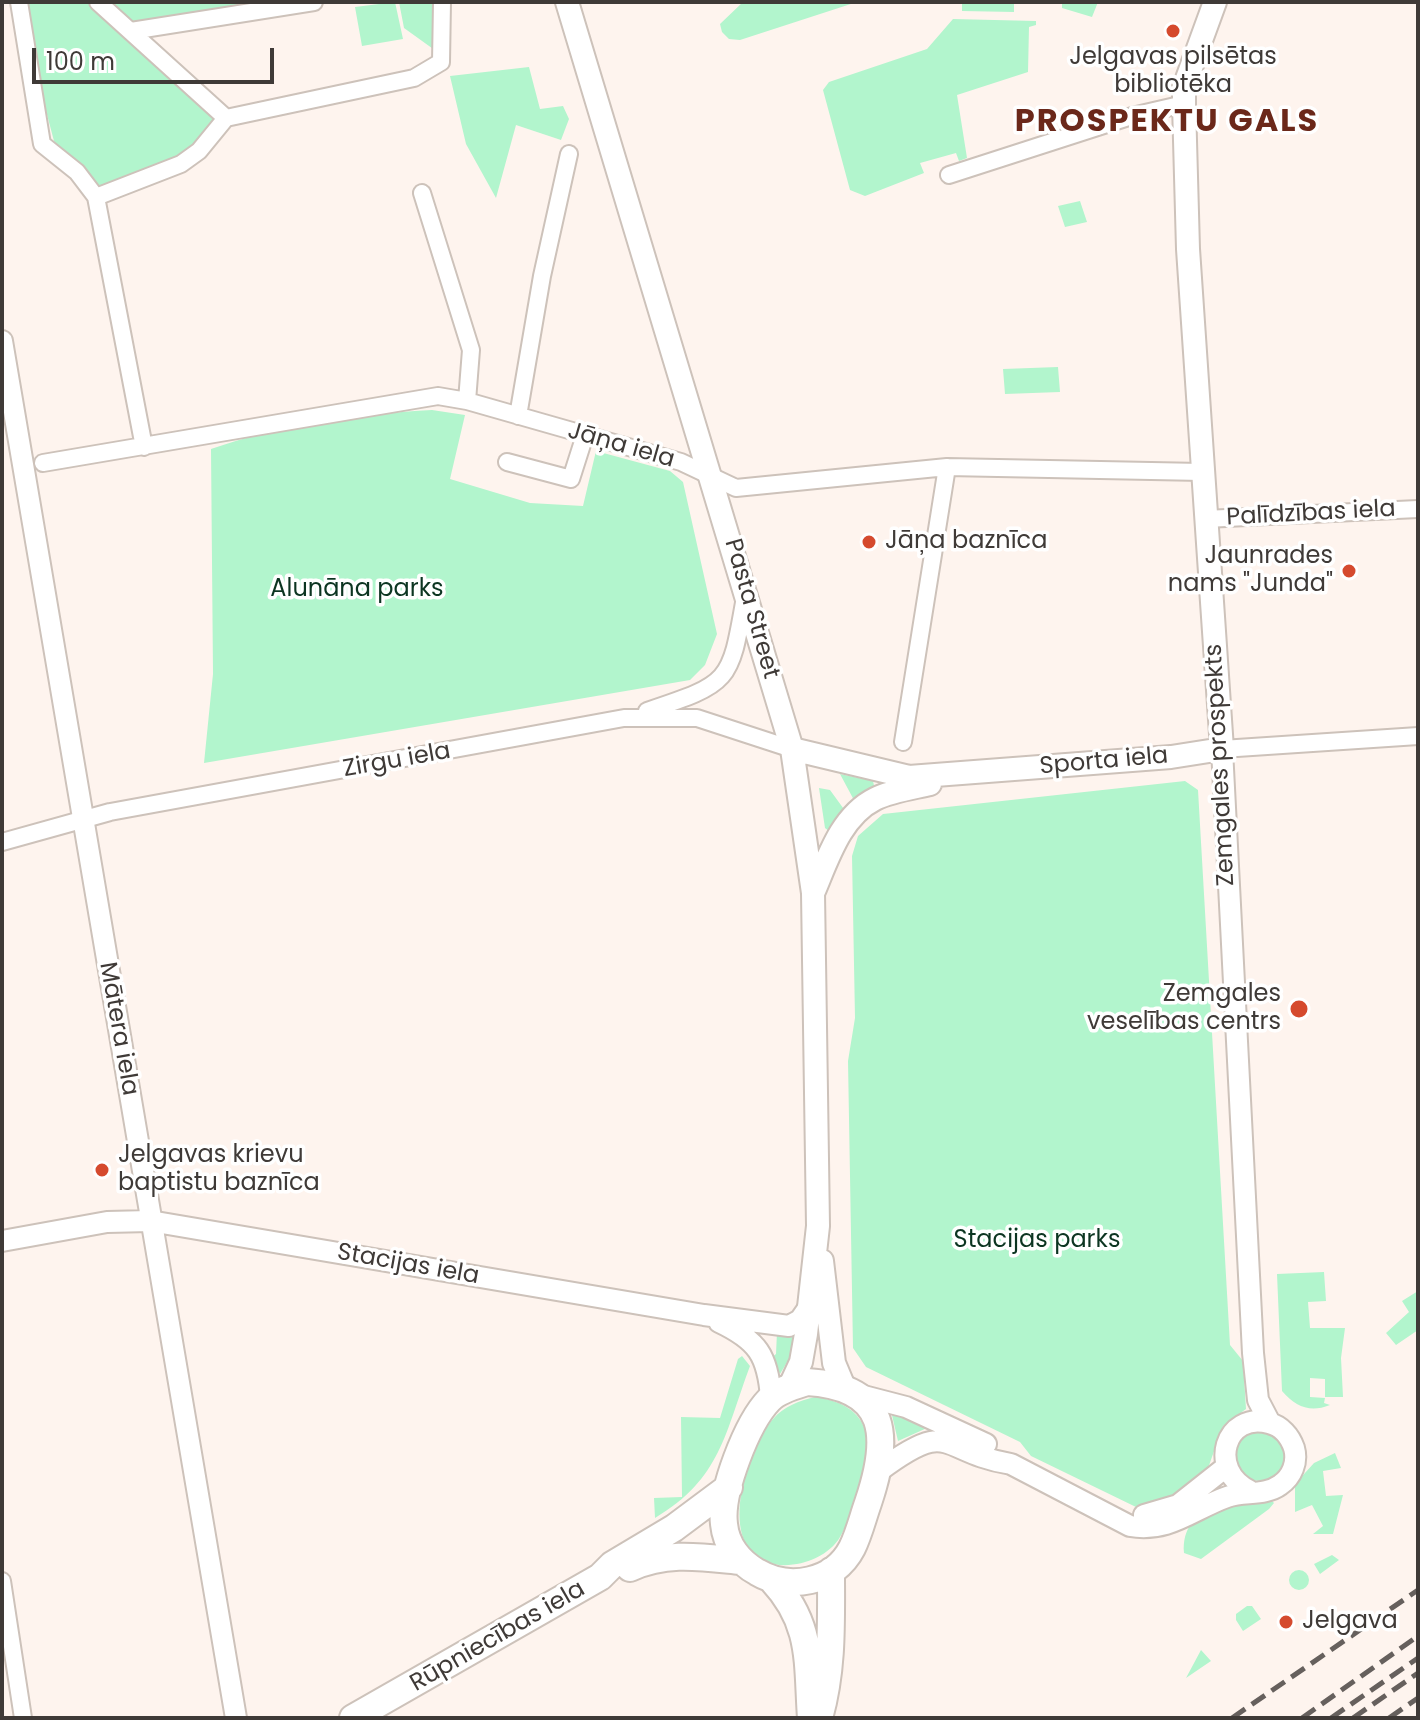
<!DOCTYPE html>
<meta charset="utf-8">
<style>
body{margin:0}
#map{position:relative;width:1420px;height:1720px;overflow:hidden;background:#fef4ee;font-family:Poppins,sans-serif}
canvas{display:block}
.frame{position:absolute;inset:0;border:4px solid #3f3a37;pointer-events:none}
.scale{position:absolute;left:32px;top:48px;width:242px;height:36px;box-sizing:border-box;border:4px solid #3f3a37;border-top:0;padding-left:10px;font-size:24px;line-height:28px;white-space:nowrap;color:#3f3a37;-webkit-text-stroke:6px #fff;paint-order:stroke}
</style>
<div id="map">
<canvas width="1420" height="1720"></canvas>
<div class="frame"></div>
<div class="scale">100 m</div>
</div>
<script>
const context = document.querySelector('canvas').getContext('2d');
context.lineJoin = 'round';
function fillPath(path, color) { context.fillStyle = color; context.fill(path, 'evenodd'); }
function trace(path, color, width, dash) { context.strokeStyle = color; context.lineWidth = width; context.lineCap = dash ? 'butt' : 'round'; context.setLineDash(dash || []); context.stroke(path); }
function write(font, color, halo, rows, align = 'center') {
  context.font = font + ' Poppins,sans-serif'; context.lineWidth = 7; context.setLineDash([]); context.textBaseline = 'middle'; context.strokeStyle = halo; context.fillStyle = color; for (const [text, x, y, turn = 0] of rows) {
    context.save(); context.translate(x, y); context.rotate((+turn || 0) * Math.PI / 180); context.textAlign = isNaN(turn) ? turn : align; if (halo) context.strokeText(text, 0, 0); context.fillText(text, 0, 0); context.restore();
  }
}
fillPath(new Path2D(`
 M26,2H88L209,106L214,118C199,163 136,176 97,193L54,141L37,77Z
 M102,2H268L131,22Z
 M395,2L403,39L362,46L355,7Z
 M399,2H437L436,51L404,28Z
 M743,2H857L740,40L729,39L722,32L720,24Z
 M962,2H1014V12L962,11Z
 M1062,2H1098L1092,17L1062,8Z
 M953,19L1036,21V25L1029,27L1028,72L957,95L967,158L959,161L956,153L920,163L924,173L865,196L850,190L823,90L829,82L927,49Z
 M529,67L540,109L563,106L569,119L561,140L516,125L496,198L466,144L450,76Z
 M1080,201L1087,222L1065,227L1058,206Z
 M1058,367L1060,392L1005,394L1003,369Z
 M432,410L465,415L450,479L530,503L583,506L596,451L670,471L683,482L717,634L705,665L690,680L204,763L213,674L211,449C280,425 360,414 432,410Z
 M840,774L873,781L875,790L855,802Z
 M1185,781L1198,790L1230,1345L1243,1361L1246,1409L1223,1426L1207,1471L1171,1499L1151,1508L1136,1507L1031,1456L1020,1442L866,1367L853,1348L848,1061L855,1018L852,856L858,836L883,814Z
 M819,788L830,790L846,812L829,831L825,828Z
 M1324,1272L1326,1301L1308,1302L1310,1328H1345L1341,1358L1343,1397H1325V1379L1310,1378V1397L1325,1398L1324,1403L1330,1405C1310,1413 1296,1407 1282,1391L1277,1274Z
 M1418,1291V1330L1396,1345L1386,1333L1409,1312L1402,1301Z
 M777,1332L796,1338L792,1354L780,1374L771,1358L776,1354Z
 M742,1356L750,1366C725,1433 721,1479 655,1518L654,1498L682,1497L681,1417L720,1418L738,1359Z
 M815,1397C873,1405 876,1444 858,1492C853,1507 848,1523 840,1537C827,1560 788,1572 764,1561C717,1540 748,1447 773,1419C784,1406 799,1401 815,1397Z
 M891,1411L928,1425L927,1428L898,1441Z
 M1235 1456a25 25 0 1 1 50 0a25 25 0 1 1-50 0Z
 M1335,1453L1341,1468L1323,1471L1326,1496L1343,1495L1333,1534H1313L1323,1526L1312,1505L1295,1512V1484L1314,1463Z
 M1270,1499L1274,1503L1269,1509L1201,1559L1184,1553C1181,1503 1233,1505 1270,1499Z
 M1332,1555L1339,1560L1320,1574L1314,1564Z
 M1289 1580a10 10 0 1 1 20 0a10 10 0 1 1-20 0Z
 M1247,1606H1252L1261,1619L1243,1631L1236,1620V1614Z
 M1201,1650L1211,1661L1186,1678Z`), '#b2f5cd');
const minor = new Path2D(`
 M19,2L42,144L77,172L96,197L144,447
 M131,31L314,2
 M226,118L414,78L441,62L442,2
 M949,175L1132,116L1184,104
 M422,193L471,350L467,401
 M96,197L181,164L199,151L226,118L98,2
 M518,416L542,276L569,154
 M507,462L571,479L585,435
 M43,463L438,396L467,401L681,462L736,488L947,467L1202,472
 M1205,519L1418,509
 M647,711C731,683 730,683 745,597
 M903,742L947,467
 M1222,749L1418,736
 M2,842L110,812L624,718H697L792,749
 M2,1581L23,1718`);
const tertiary = new Path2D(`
 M2,341L236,1718
 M1222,749L1253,1353L1258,1400L1270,1423
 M2,1241L107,1222L150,1221L704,1315L789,1326L800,1320L807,1310
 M719,1322C757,1340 768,1355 771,1398
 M856,1394L906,1407L986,1444
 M879,1471C953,1416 938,1452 1011,1464L1130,1526C1169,1533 1193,1509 1227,1497C1244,1491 1265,1496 1280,1485C1292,1477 1298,1462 1294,1448C1290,1436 1281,1426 1269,1423C1225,1411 1207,1470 1250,1491
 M1144,1515L1178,1505L1226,1467`);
const secondary = new Path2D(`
 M567,2L792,749L813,893L818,1226L806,1334L801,1362L789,1388
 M792,749L909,777L1171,757L1222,749L1188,249L1184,104V87L1215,2
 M814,891C828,858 841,816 875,799C891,791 913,788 930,784
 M822,1261L834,1363L844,1387`);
const primary = new Path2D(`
 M807,1382C890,1387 890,1438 868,1503C863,1517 859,1534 852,1548C834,1583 789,1591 757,1572C739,1562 726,1545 724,1524C720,1492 747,1423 769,1400C778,1390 794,1386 807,1382Z
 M630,1568C666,1551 701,1557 740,1561
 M772,1580C813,1624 807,1662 811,1718
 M353,1718L600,1577L612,1565L674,1528L729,1487
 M819,1718C833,1669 831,1621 831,1571`);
trace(minor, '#cdc2ba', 20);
trace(tertiary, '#cdc2ba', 24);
trace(secondary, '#cdc2ba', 26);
trace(primary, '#cdc2ba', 30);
trace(minor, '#fff', 16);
trace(tertiary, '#fff', 20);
trace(secondary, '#fff', 22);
trace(primary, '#fff', 26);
trace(new Path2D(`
 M1232,1718L1418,1590
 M1302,1718L1418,1636
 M1331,1718L1418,1658
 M1353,1718L1418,1673
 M1389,1718L1418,1698`), '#66605d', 5, [16, 8]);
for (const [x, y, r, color] of [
 [1173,31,8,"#d54a2e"],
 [869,542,8,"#d54a2e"],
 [1349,571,8,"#d54a2e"],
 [1299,1009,10,"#d54a2e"],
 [102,1170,8,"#d54a2e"],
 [1286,1622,8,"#d54a2e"]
]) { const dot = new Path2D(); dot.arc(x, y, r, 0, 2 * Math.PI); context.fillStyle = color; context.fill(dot); trace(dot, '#fff', 3); }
write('24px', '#3f3a37', '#fff', [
 ["Jelgavas pilsētas",1173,58,"center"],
 ["bibliotēka",1173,86,"center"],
 ["Jāņa baznīca",885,542],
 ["Jaunrades",1333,557,"right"],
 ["nams \"Junda\"",1333,585,"right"],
 ["Zemgales",1281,995,"right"],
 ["veselības centrs",1281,1023,"right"],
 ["Jelgavas krievu",118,1156],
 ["baptistu baznīca",118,1184],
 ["Jelgava",1302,1622]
], 'left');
write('24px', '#3f3a37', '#fff', [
 ["Jāņa iela",621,446,16],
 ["Palīdzības iela",1311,514,-3],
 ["Pasta Street",751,609,74],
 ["Zirgu iela",397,761,-10],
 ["Sporta iela",1104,762,-5],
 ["Zemgales prospekts",1221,765,-93],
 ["Mātera iela",118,1029,80],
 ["Stacijas iela",408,1265,10],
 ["Rūpniecības iela",498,1637,-30]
]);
write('24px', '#0c3521', '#fff', [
 ["Alunāna parks",357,590],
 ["Stacijas parks",1037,1241]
]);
context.letterSpacing = '2px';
write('bold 32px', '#6b281a', '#fff', [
 ["PROSPEKTU GALS",1167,123]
]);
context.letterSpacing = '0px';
</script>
